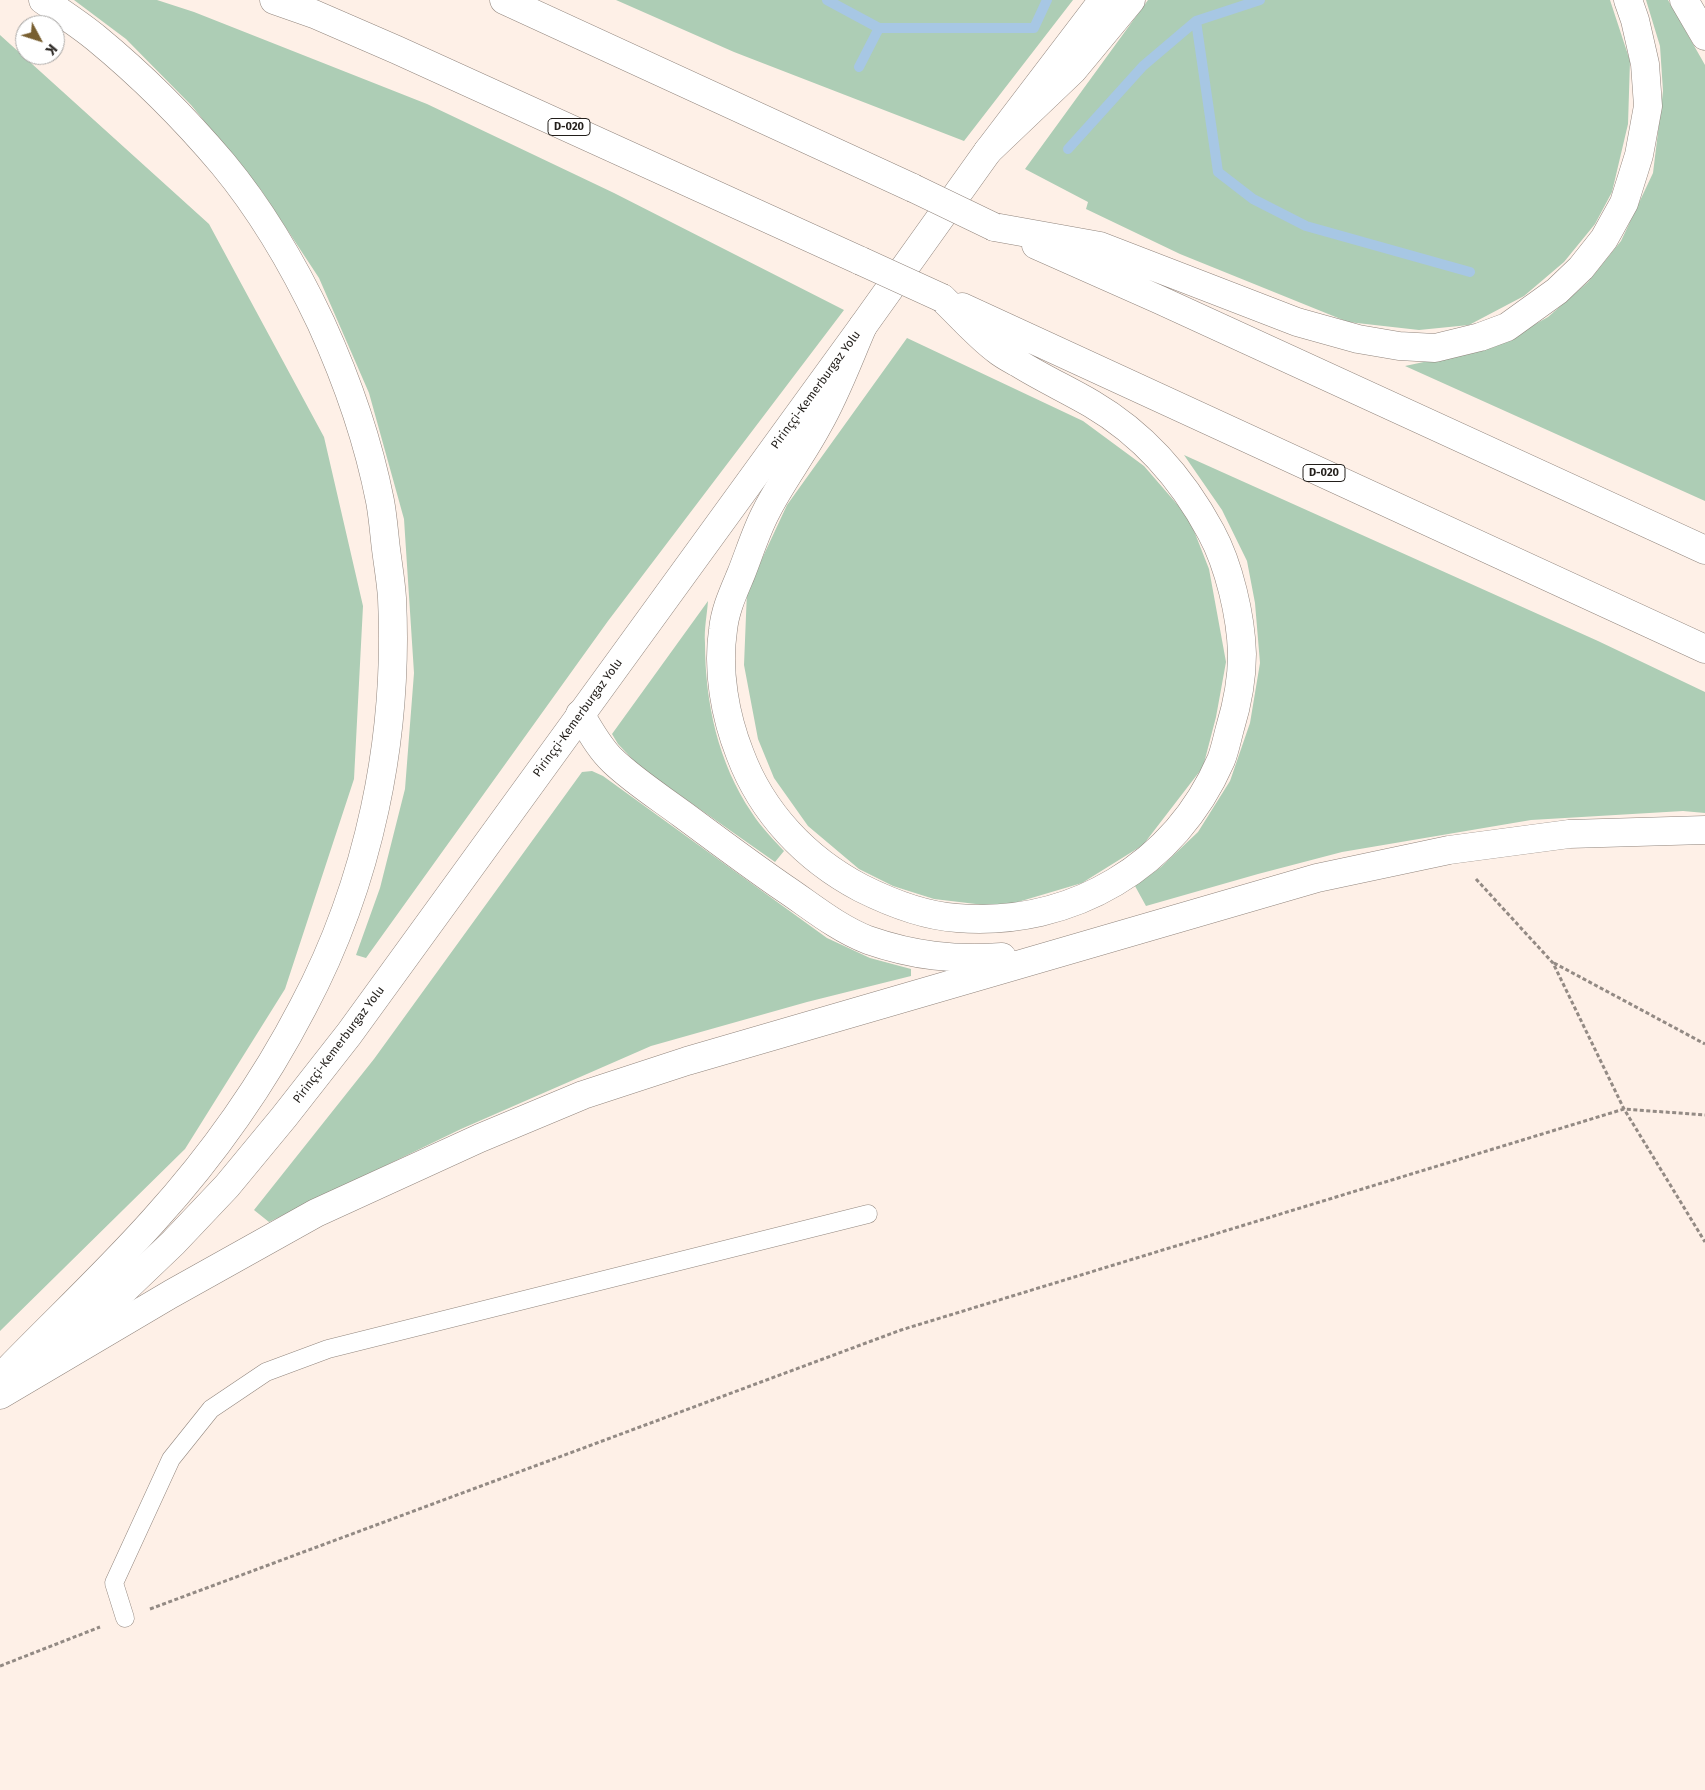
<!DOCTYPE html>
<meta charset="utf-8">
<style>
body{margin:0}
#map{position:relative;width:1705px;height:1790px;overflow:hidden;background:#fef0e7;font-family:"Fira Sans",sans-serif}
canvas{display:block}
.north{position:absolute;left:15px;top:15px;width:50px;height:50px;box-sizing:border-box;background:#fff;border:1px solid #a7a5a3;border-radius:50%;rotate:130deg;font-size:14px;font-weight:700;line-height:20px;text-align:center;color:#221e1a}
.north::after{content:'';display:block;margin:auto;width:18px;height:22px;background:#785f30;clip-path:polygon(50% 0,100% 100%,50% 72%,0 100%)}
</style>
<div id="map">
<canvas width="1705" height="1790"></canvas>
<div class="north">K</div>
</div>
<script>
const context = document.querySelector('canvas').getContext('2d');
context.lineJoin = 'round';
function fillPath(path, color) { context.fillStyle = color; context.fill(path, 'evenodd'); }
function trace(path, color, width, dash) { context.strokeStyle = color; context.lineWidth = width; context.lineCap = dash ? 'butt' : 'round'; context.setLineDash(dash || []); context.stroke(path); }
function write(font, color, halo, rows, align = 'center') {
  context.font = font + ' "Fira Sans",sans-serif'; context.lineWidth = 4.5; context.setLineDash([]); context.textBaseline = 'middle'; context.strokeStyle = halo; context.fillStyle = color; for (const [text, x, y, turn = 0] of rows) {
    context.save(); context.translate(x, y); context.rotate((+turn || 0) * Math.PI / 180); context.textAlign = isNaN(turn) ? turn : align; if (halo) context.strokeText(text, 0, 0); context.fillText(text, 0, 0); context.restore();
  }
}
fillPath(new Path2D(`
 M74,0H157L194,12L427,104L614,193L844,310L608,621L366,958L356,955L380,888L405,789L414,673L404,519L369,393L319,278L261,190L191,105L126,39Z
 M616,0H1073L964,141L734,52Z
 M1148,0H1610L1630,61L1628,124L1612,192L1595,224L1564,262L1524,296L1469,325L1419,330L1348,322L1180,254L1086,209L1088,202L1025,169Z
 M1646,0H1668L1705,65V501L1405,366L1494,347L1548,317L1588,282L1621,241L1653,173L1663,91L1660,46Z
 M0,35L209,224L324,437L363,606L354,779L285,989L185,1149L0,1331Z
 M907,338L1083,421L1144,466L1189,518L1209,569L1226,662L1216,717L1203,767L1143,845L1082,883L1001,907L934,899L893,886L859,869L808,826L774,778L758,739L744,665L747,591L787,505Z
 M1184,455L1598,641L1705,692V813L1683,811L1531,820L1342,852L1258,874L1146,906L1135,886L1161,867L1198,832L1230,781L1250,723L1260,663L1255,603L1247,561L1222,510Z
 M708,601C707,615 704,629 705,643C705,702 718,763 752,813C761,827 773,839 784,851L775,862L640,767L618,744L612,734Z
 M592,771L603,776L827,938L870,958L911,969V976L807,1002L651,1046L461,1129L269,1222L254,1210L374,1059L582,772Z`), '#adcdb5');
trace(new Path2D(`
 M827,0L879,28H1034L1047,0
 M1196,21L1218,172L1253,199L1306,226L1470,272
 M859,67L879,28
 M1068,149L1143,66L1196,21L1260,0`), '#a7c7e4', 10);
const service = new Path2D(`
 M125,1618L114,1583L171,1459L211,1409L266,1372L328,1349L868,1214`);
const secondary = new Path2D(`
 M18,1374L107,1306L173,1243L227,1186L284,1117L349,1034L863,326L988,151L1103,0`);
const trunk = new Path2D(`
 M274,0L314,14L397,50L861,261
 M504,0L913,188
 M1684,0L1705,36
 M988,151L1073,70L1131,0
 M994,227L1100,246L1297,322L1358,339L1399,346L1435,348L1480,337L1507,327L1557,291L1581,268L1604,239L1624,203L1639,155L1648,106L1645,64L1635,20L1628,0
 M1036,245L1160,300L1705,550
 M962,307L1705,649
 M863,326C849,358 836,394 818,425C802,455 781,482 766,512C756,531 749,554 741,574C733,593 725,610 723,630C717,671 725,716 740,754C762,813 806,859 861,888C889,902 926,916 957,918C1072,927 1175,866 1221,760C1225,750 1227,739 1230,728C1237,705 1242,678 1242,654C1241,616 1229,565 1211,532C1183,480 1143,434 1092,404C1068,390 1042,378 1018,363C1011,359 1003,355 997,350C978,336 960,315 942,298
 M580,714C590,730 599,748 613,761C634,781 659,797 682,814C716,839 749,864 784,888C811,906 837,928 868,940C914,956 954,960 1002,957
 M0,1378C51,1325 105,1275 154,1220C212,1156 263,1084 303,1007C369,883 399,738 392,598C391,582 388,565 386,549C384,533 383,517 380,501C368,440 347,380 321,323C295,268 262,211 223,164C185,119 141,75 96,38C79,24 60,12 43,0
 M0,1395L171,1294L316,1213L480,1138L583,1095L687,1061L1317,878L1449,850L1569,834L1705,830`);
trace(service, '#91857d', 19);
trace(secondary, '#91857d', 29);
trace(trunk, '#91857d', 29);
trace(new Path2D(`
 M1476,879L1553,963L1624,1109L1705,1242
 M1554,963L1705,1044
 M150,1609L901,1330L1624,1109L1705,1115
 M0,1666L100,1627`), '#938a84', 3, [4, 2.5]);
trace(service, '#fff', 18);
trace(secondary, '#fff', 28);
trace(trunk, '#fff', 28);
const trunkBridge = new Path2D(`
 M913,188L994,227
 M861,261L942,298`);
trace(trunkBridge, '#91857d', 29, []);
trace(trunkBridge, '#fff', 28);
for (const [x, y, w] of [
 [569,127,42],
 [1324,473,42]
]) { const box = new Path2D(); box.roundRect(x - w / 2, y - 8.5, w, 17, 4); context.fillStyle = '#fff'; context.fill(box); trace(box, '#221e1a', 1); }
write('bold 11px', '#221e1a', null, [
 ["D-020",569,127],
 ["D-020",1324,473]
]);
write('12px', '#221e1a', '#fff', [
 ["Pirinççi-Kemerburgaz Yolu",816,390,-54],
 ["Pirinççi-Kemerburgaz Yolu",578,718,-54],
 ["Pirinççi-Kemerburgaz Yolu",339,1045,-53]
]);
</script>
